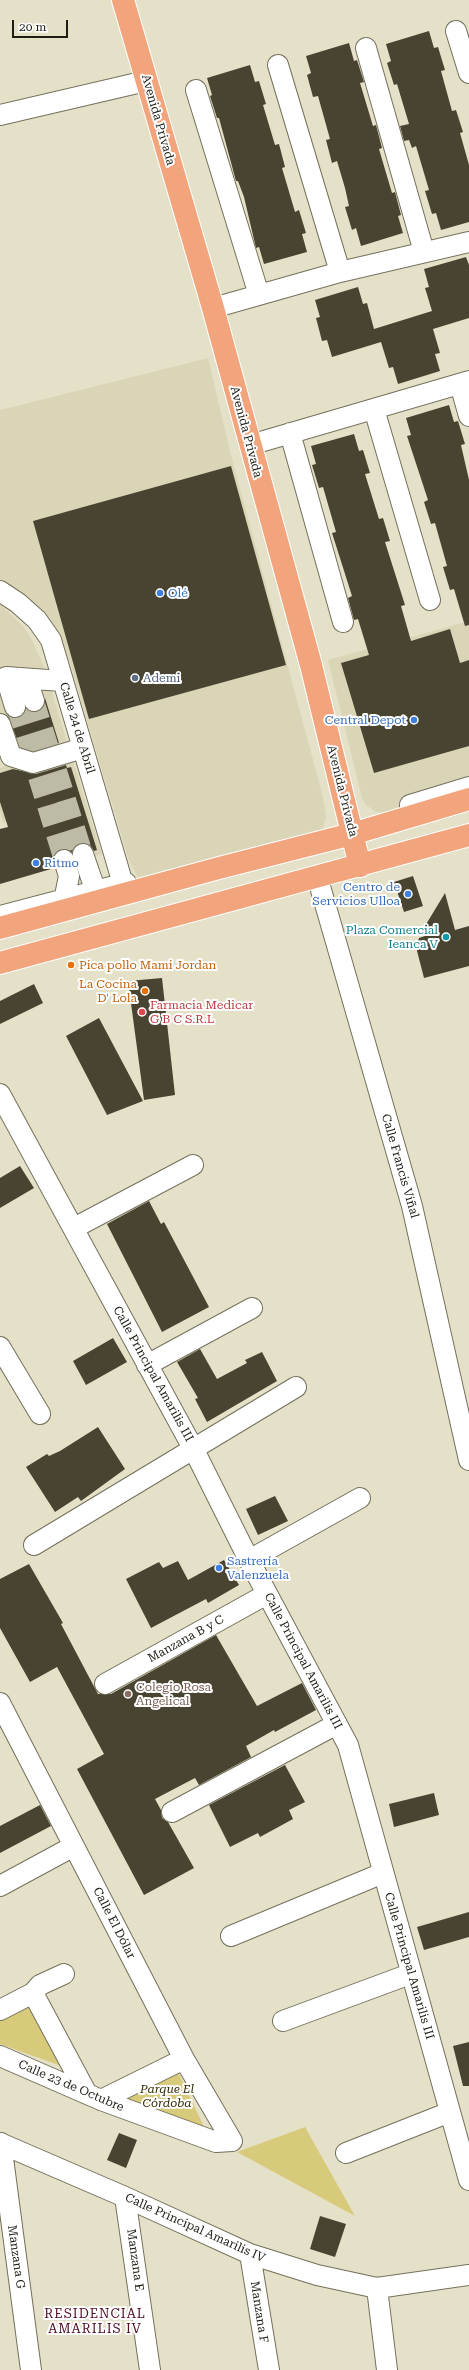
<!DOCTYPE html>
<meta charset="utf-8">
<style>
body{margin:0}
#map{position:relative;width:469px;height:2370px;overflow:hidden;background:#e5e1c9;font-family:"Roboto Serif",serif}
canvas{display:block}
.scale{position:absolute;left:12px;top:20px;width:56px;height:18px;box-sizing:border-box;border:2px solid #1e1d14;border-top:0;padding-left:5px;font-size:12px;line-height:14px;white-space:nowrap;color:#1e1d14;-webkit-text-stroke:3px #fff;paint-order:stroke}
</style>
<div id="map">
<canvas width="469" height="2370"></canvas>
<div class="scale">20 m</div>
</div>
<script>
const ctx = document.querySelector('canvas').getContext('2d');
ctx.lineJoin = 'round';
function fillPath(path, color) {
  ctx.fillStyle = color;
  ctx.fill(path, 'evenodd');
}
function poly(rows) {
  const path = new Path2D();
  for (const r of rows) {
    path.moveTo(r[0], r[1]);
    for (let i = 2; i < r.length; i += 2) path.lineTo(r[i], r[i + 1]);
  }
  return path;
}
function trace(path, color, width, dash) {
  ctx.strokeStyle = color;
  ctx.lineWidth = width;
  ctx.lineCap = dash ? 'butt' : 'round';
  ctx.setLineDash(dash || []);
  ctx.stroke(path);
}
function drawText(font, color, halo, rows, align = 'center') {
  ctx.font = font + ' "Roboto Serif",serif';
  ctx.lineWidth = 4;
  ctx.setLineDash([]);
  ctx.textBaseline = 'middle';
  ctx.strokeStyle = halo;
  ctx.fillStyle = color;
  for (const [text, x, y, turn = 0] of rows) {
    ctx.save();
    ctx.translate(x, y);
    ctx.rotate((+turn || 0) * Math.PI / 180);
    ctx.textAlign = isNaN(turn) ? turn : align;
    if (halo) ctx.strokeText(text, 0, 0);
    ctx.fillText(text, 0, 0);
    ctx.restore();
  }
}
const built = poly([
 [208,358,231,455,323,797,326,816,323,829,313,838,139,879,129,861,70,664,61,642,0,584,0,410],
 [0,604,24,627,32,640,44,667,102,854,53,869,34,813,3,823,0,812,0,768,4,766,0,754],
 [469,621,469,796,389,814,376,812,366,805,362,798,328,660]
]);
const green = poly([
 [29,2006,64,2067,0,2044,0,2021],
 [176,2068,208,2135,120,2096],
 [305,2127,355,2216,237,2152]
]);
const building = poly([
 [429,31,434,48,438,47,445,70,441,71,452,111,456,110,463,132,460,133,469,165,469,222,441,230,436,213,432,214,425,191,429,190,416,146,412,148,409,140,404,141,400,126,409,124,397,84,394,85,387,63,391,61,386,44],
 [349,43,354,61,357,60,364,82,360,83,373,126,376,125,382,148,379,149,384,166,392,193,395,192,401,215,398,216,403,233,361,246,356,228,352,230,345,207,349,206,345,188,337,161,332,163,326,140,330,139,318,96,313,97,307,75,311,73,306,56],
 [250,65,255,82,259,81,266,104,263,105,275,145,279,144,285,167,282,168,295,212,299,210,306,233,302,234,307,252,264,264,259,247,256,248,244,197,238,181,236,181,219,118,217,118,210,96,212,95,207,78],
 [466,257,469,265,469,318,433,329,440,353,435,354,440,371,398,384,393,367,389,368,381,342,332,357,327,340,322,341,316,318,320,317,315,300,358,287,363,304,367,303,374,329,432,311,425,288,429,287,424,269],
 [449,405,454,422,458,421,465,444,461,445,469,480,469,625,465,626,454,589,450,590,443,567,447,566,435,523,431,524,424,502,428,500,407,436,411,435,406,418],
 [354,434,359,451,363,450,370,473,365,474,379,519,383,518,390,541,385,542,405,605,401,606,411,641,450,629,460,663,469,660,469,746,374,773,341,663,369,655,358,619,354,620,348,598,352,596,332,533,336,532,323,487,319,488,312,465,316,464,311,446],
 [231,466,286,665,89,719,33,521],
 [45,698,59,743,33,751,20,747,8,716,19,718,26,709,32,712,38,712,43,708],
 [66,765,67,768,71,767,97,850,94,851,90,845,85,843,75,846,72,852,60,849,55,853,53,863,50,864,51,869,0,884,0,829,8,827,0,802,0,773,13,769,36,774],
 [413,876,423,906,404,912,394,882],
 [445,893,455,930,469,926,469,966,424,978,416,947,419,938,428,935,425,926],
 [162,978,175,1095,144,1100,128,981],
 [34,984,43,1003,0,1024,0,1001],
 [99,1018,143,1101,107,1115,66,1036],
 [20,1166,34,1188,0,1208,0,1178],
 [149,1201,161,1224,164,1222,209,1307,162,1332,107,1224],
 [113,1338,127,1362,86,1385,73,1361],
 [200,1349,217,1379,247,1363,245,1360,262,1352,277,1381,207,1422,195,1399,198,1398,177,1362],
 [98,1427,125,1469,81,1501,78,1497,55,1512,26,1467,47,1454,49,1456,60,1451],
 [275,1496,288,1521,258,1535,246,1509],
 [224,1560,239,1585,208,1603,206,1599,151,1628,126,1579,159,1562,163,1568,178,1561,188,1580],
 [29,1564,63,1623,61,1624,98,1694,111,1694,216,1635,257,1706,302,1683,316,1710,275,1732,274,1730,246,1746,251,1757,199,1785,195,1778,155,1799,161,1810,162,1818,168,1822,194,1868,144,1895,77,1769,104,1754,57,1667,30,1682,0,1628,0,1579],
 [285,1765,305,1802,289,1810,293,1819,260,1837,258,1833,230,1847,209,1805],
 [434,1793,439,1815,394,1827,389,1804],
 [40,1805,51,1826,0,1853,0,1826],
 [469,1912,469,1937,424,1950,417,1927],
 [469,2042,469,2086,463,2086,453,2046],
 [119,2133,137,2140,126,2168,107,2160],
 [320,2216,346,2224,335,2257,310,2249]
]);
const minorTunnel = poly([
 [34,701,49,748],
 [15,707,30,754],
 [57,771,83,854],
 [38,777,64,860]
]);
const minor = poly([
 [456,31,469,73],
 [366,48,424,252],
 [278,65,340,272],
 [196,90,259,295],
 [0,115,146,81],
 [213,308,340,272,469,242],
 [460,384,469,416],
 [374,409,430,600],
 [290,433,343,622],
 [250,445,469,381],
 [0,591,18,603,37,620,51,640,123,884],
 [27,679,34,701],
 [15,707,6,677,62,681],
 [0,724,11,756,33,763,83,748],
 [410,805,469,787],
 [83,854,99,901],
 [317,876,412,1206,469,1460],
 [62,911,69,876,64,860],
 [0,916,126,883],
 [0,1094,194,1450,249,1560,348,1745,469,2180],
 [74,1228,193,1165],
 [0,1347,40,1414],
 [147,1365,252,1308],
 [34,1545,296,1387],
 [249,1560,360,1498],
 [105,1684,267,1594],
 [0,1703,184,2059,232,2141,216,2142,101,2100,0,2056],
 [172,1812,337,1724],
 [0,1886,74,1846],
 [231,1936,383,1873],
 [33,1993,40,1985,64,1974],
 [0,2010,33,1993,87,2094],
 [283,2021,410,1974],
 [101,2100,184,2059],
 [0,2143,125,2197,250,2254,317,2275,377,2288,469,2275],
 [1,2143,31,2370],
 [346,2153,450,2112],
 [125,2197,150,2370],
 [250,2254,269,2370],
 [377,2288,387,2370]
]);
const major = poly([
 [123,0,213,308,311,665,360,866],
 [0,928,219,868,352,834,469,799],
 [0,963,469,835]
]);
const markers = [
 [160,593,4,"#3f7fe0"],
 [135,678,4,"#5c6f8a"],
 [414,720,4,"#3f7fe0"],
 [36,863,4,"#3f7fe0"],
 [408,894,4,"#3f7fe0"],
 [446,937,4,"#0f9aa8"],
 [71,965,4,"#e8710a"],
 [145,991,4,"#e8710a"],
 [142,1012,4,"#e0444e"],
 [219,1568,4,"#3f7fe0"],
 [128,1694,4,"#8d6e63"]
];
const streetNames = [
 ["Avenida Privada",158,120,74],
 ["Avenida Privada",246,432,75],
 ["Calle 24 de Abril",77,728,73],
 ["Avenida Privada",342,791,76],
 ["Calle Francis Viñal",400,1166,74],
 ["Calle Principal Amarilis III",153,1374,61],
 ["Manzana B y C",186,1639,-29],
 ["Calle Principal Amarilis III",303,1661,62],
 ["Calle El Dólar",114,1923,63],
 ["Calle Principal Amarilis III",409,1966,74],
 ["Calle 23 de Octubre",71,2086,23],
 ["Calle Principal Amarilis IV",195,2228,24],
 ["Manzana G",16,2257,82],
 ["Manzana E",135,2260,82],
 ["Manzana F",259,2312,81]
];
const shopNames = [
 ["Olé",168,593],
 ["Central Depot",406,720,"right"],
 ["Ritmo",44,863],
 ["Centro de",400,887,"right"],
 ["Servicios Ulloa",400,901,"right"],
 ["Sastrería",227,1561],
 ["Valenzuela",227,1575]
];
const serviceNames = [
 ["Ademi",143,678]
];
const cultureNames = [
 ["Plaza Comercial",438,930],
 ["Ieanca V",438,944]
];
const foodNames = [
 ["Pica pollo Mami Jordan",79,965],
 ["La Cocina",137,984,"right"],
 ["D' Lola",137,998,"right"]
];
const healthNames = [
 ["Farmacia Medicar",150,1005],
 ["G B C S.R.L",150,1019]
];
const educationNames = [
 ["Colegio Rosa",136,1687],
 ["Angelical",136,1701]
];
const parkNames = [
 ["Parque El",167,2089],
 ["Córdoba",167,2103]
];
const neighbourhoodNames = [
 ["RESIDENCIAL",95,2314],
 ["AMARILIS IV",95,2329]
];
fillPath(built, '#dad5b6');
fillPath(green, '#d8ca7b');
fillPath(building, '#484431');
trace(minorTunnel, '#bdbaa5', 20, [20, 10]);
trace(minor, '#74705b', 22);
trace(major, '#fff', 24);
trace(minor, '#fff', 20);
trace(major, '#f2a57d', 22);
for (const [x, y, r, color] of markers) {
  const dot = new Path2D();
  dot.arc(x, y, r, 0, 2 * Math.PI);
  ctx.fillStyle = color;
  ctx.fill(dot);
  trace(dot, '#fff', 1.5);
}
drawText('12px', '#1e1d14', '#fff', streetNames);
drawText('12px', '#366cbe', '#fff', shopNames, 'left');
drawText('12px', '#4e5e75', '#fff', serviceNames, 'left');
drawText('12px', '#0d838f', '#fff', cultureNames, 'right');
drawText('12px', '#c56008', '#fff', foodNames, 'left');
drawText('12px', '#be3a42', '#fff', healthNames, 'left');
drawText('12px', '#785e54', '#fff', educationNames, 'left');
drawText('italic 12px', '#322b05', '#fff', parkNames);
ctx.letterSpacing = '1px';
drawText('13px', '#520e26', '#fff', neighbourhoodNames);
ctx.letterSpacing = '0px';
</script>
